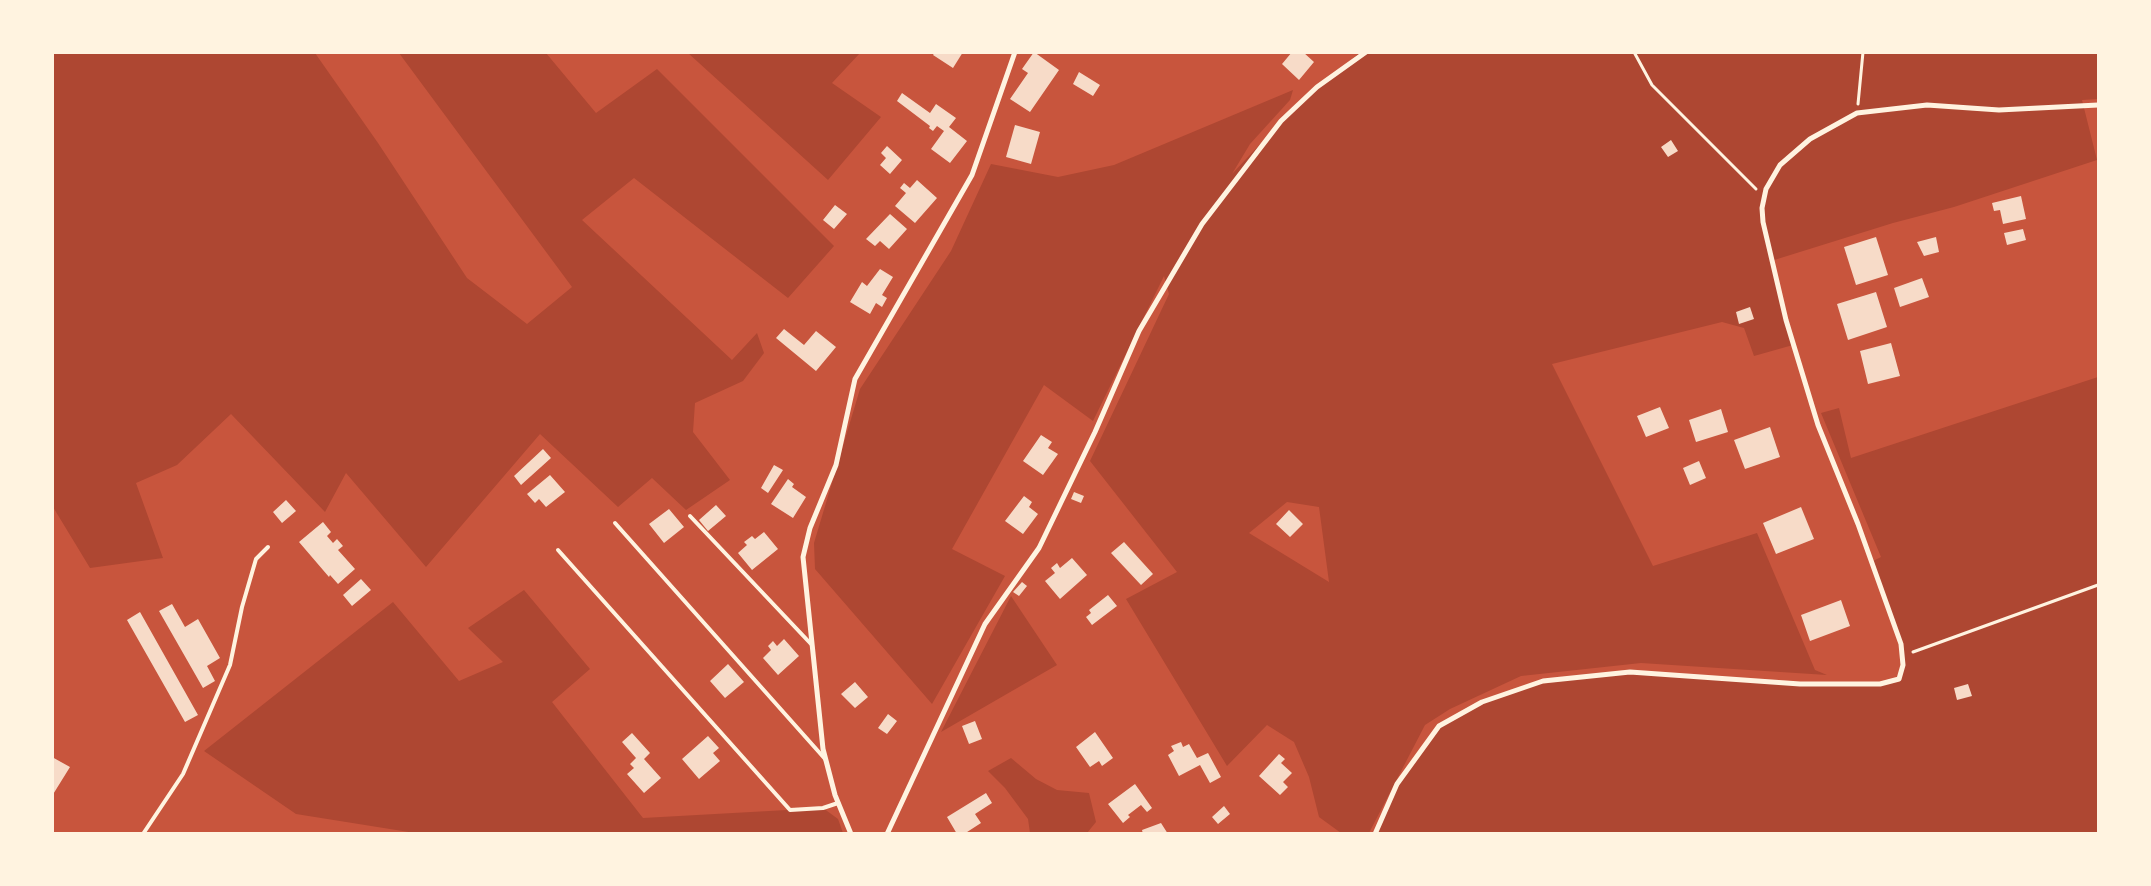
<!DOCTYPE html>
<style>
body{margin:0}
#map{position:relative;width:2151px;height:886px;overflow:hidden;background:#c8553d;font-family:"PT Sans Narrow",sans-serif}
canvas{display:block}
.frame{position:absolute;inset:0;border:54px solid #fff3e0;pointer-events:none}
</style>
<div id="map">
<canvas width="2151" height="886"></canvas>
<div class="frame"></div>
</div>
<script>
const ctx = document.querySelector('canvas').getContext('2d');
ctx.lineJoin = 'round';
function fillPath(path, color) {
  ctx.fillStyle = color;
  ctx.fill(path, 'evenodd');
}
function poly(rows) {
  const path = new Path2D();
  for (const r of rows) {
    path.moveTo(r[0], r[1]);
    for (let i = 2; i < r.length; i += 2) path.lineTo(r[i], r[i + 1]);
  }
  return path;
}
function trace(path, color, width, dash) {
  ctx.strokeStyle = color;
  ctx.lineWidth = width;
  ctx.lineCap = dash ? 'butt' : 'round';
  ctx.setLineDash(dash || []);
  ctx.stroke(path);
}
const green = poly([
 [52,53,315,53,378,143,467,278,527,324,572,287,399,53,546,53,596,113,657,69,834,246,788,298,634,178,582,220,732,360,757,333,764,353,743,381,695,403,693,432,730,480,686,510,652,478,618,507,540,434,426,567,346,473,325,512,231,414,177,465,136,483,163,558,90,568,53,507],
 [688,53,860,53,832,83,881,117,828,180],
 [1359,53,2098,53,2098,99,2082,100,2097,160,1954,207,1893,223,1771,261,1793,345,1754,356,1744,328,1722,322,1552,364,1653,566,1757,533,1815,670,1827,675,1641,663,1521,676,1450,709,1425,725,1369,833,1341,833,1319,817,1309,777,1294,742,1267,725,1227,766,1126,599,1177,572,1090,461,1169,294,1164,276,1093,421,1044,385,952,549,1005,576,932,704,815,569,814,543,860,389,951,251,991,164,1058,177,1114,165,1293,90,1290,100,1250,144,1232,174,1292,110],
 [1287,502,1319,507,1329,582,1249,533],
 [2098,377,2098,833,1377,834,1398,785,1440,727,1482,702,1533,685,1630,672,1800,684,1880,684,1899,679,1903,655,1871,562,1881,557,1821,413,1839,408,1851,458],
 [524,590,590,669,552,702,643,818,823,808,838,819,843,833,415,833,296,814,204,751,393,602,459,681,503,662,468,628],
 [1011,596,1057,665,941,732],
 [1011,758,1036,779,1057,790,1089,793,1096,822,1087,833,1030,833,1028,819,1005,788,988,771]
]);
const building = poly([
 [935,52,963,52,953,68,933,55],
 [1034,52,1059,70,1030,112,1010,99,1028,73,1022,69],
 [1292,52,1303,52,1314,62,1299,80,1282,64],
 [1079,72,1100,85,1093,96,1073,84],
 [902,93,930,113,936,104,956,118,949,127,967,141,950,163,931,149,944,131,937,126,933,131,929,128,930,126,897,101],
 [1015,125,1040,132,1031,164,1006,157],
 [1671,140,1678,151,1668,157,1661,147],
 [887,146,902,160,890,174,880,165,886,158,881,153],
 [917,180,937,198,915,223,895,206,906,193,900,188,904,183,910,188],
 [2021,196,2026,219,2003,224,2000,210,1994,211,1992,203],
 [835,205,847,214,834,229,823,220],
 [890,214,907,229,889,249,880,241,875,246,866,239],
 [2023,229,2026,240,2007,245,2004,233],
 [1876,237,1888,275,1856,285,1844,247],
 [1936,237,1939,252,1924,256,1917,242],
 [880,269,893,277,882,295,887,298,882,307,876,303,870,314,850,302,862,282,867,286],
 [1922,278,1929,297,1900,307,1894,288],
 [1876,292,1887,327,1848,340,1837,304],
 [1750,307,1754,319,1739,324,1736,312],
 [784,329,804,345,816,331,836,347,816,371,776,338],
 [1891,343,1900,376,1868,384,1860,351],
 [1660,407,1669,428,1646,437,1637,416],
 [1721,409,1728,432,1696,442,1689,420],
 [1770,427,1780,457,1745,469,1734,440],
 [1041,435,1052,442,1048,448,1058,454,1043,475,1023,461],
 [543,449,551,458,521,485,514,476],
 [1699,461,1706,478,1690,485,1683,468],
 [774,465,783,470,768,493,761,488],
 [550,475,565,492,546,507,539,499,535,503,527,494],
 [788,479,794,484,792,487,806,497,793,518,771,504],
 [1074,492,1084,496,1081,503,1071,499],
 [1024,496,1032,502,1029,507,1038,514,1023,534,1005,521],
 [286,500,296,511,282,523,273,512],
 [716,505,726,516,708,531,699,520],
 [1801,507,1814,539,1776,554,1763,523],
 [669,509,684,527,664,543,649,524],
 [1289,510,1303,524,1290,537,1276,524],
 [323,522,331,532,327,536,333,543,337,539,343,546,338,550,355,569,338,584,330,575,329,577,299,542],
 [764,532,778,549,752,570,738,553,747,545,744,542,752,536,755,539],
 [1124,542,1153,574,1141,585,1111,553],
 [1072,558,1087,575,1060,599,1045,581,1055,573,1051,568,1057,563,1060,568],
 [361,579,371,590,352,606,343,595],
 [1022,582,1027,586,1019,596,1013,592],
 [1108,595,1117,606,1092,625,1086,617,1091,613,1089,610],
 [1841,600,1850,626,1810,641,1801,615],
 [172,604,185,627,198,619,220,658,207,666,215,681,203,688,159,611],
 [140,612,198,715,185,722,127,620],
 [784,639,799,656,778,675,763,658,771,650,768,646,773,641,777,646],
 [728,664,744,682,725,698,710,681],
 [855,682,868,697,855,708,841,694],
 [1968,684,1972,696,1957,700,1954,688],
 [888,714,897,721,887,734,878,728],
 [975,721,982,739,969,744,962,726],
 [1095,732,1113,758,1102,766,1099,761,1090,767,1076,747],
 [632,733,650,753,644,759,661,778,644,793,627,774,634,768,630,764,636,758,622,742],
 [708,736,719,748,713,753,720,761,699,779,682,759],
 [1181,742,1183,747,1189,744,1197,758,1208,753,1221,777,1210,783,1200,765,1179,776,1168,755,1174,751,1171,746],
 [1279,754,1285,759,1281,763,1292,773,1283,782,1288,787,1280,795,1259,776],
 [52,757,70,767,52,796],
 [1135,784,1152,808,1147,812,1141,805,1128,815,1130,817,1123,823,1108,804],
 [986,793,992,803,975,814,981,823,964,834,957,834,947,817],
 [1224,806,1230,814,1218,824,1212,817],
 [1161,823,1168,834,1143,834,1142,830]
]);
const path = poly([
 [1634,52,1652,85,1756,189],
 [1858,104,1863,52],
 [1913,652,2098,585]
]);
const service = poly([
 [690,516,811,644],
 [615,523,826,760],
 [558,550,790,810,823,808,838,803],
 [143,834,183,774,230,665,242,607,256,559,268,547]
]);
const minor = poly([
 [851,834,835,795,823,749,803,557,810,528,836,465,855,379,972,175,1015,52],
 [887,834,985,624,1039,548,1095,432,1139,331,1202,224,1281,121,1317,87,1366,52],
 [1375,834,1397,784,1439,726,1482,702,1543,681,1630,672,1800,684,1880,684,1899,679,1903,665,1901,644,1858,524,1818,425,1786,320,1763,222,1762,208,1766,189,1780,165,1810,139,1857,113,1927,105,1999,110,2098,105]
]);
fillPath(green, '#ae4732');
fillPath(building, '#f7dbc8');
trace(path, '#fff3e0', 3);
trace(service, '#fff3e0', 4);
trace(minor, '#fff3e0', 5);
</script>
